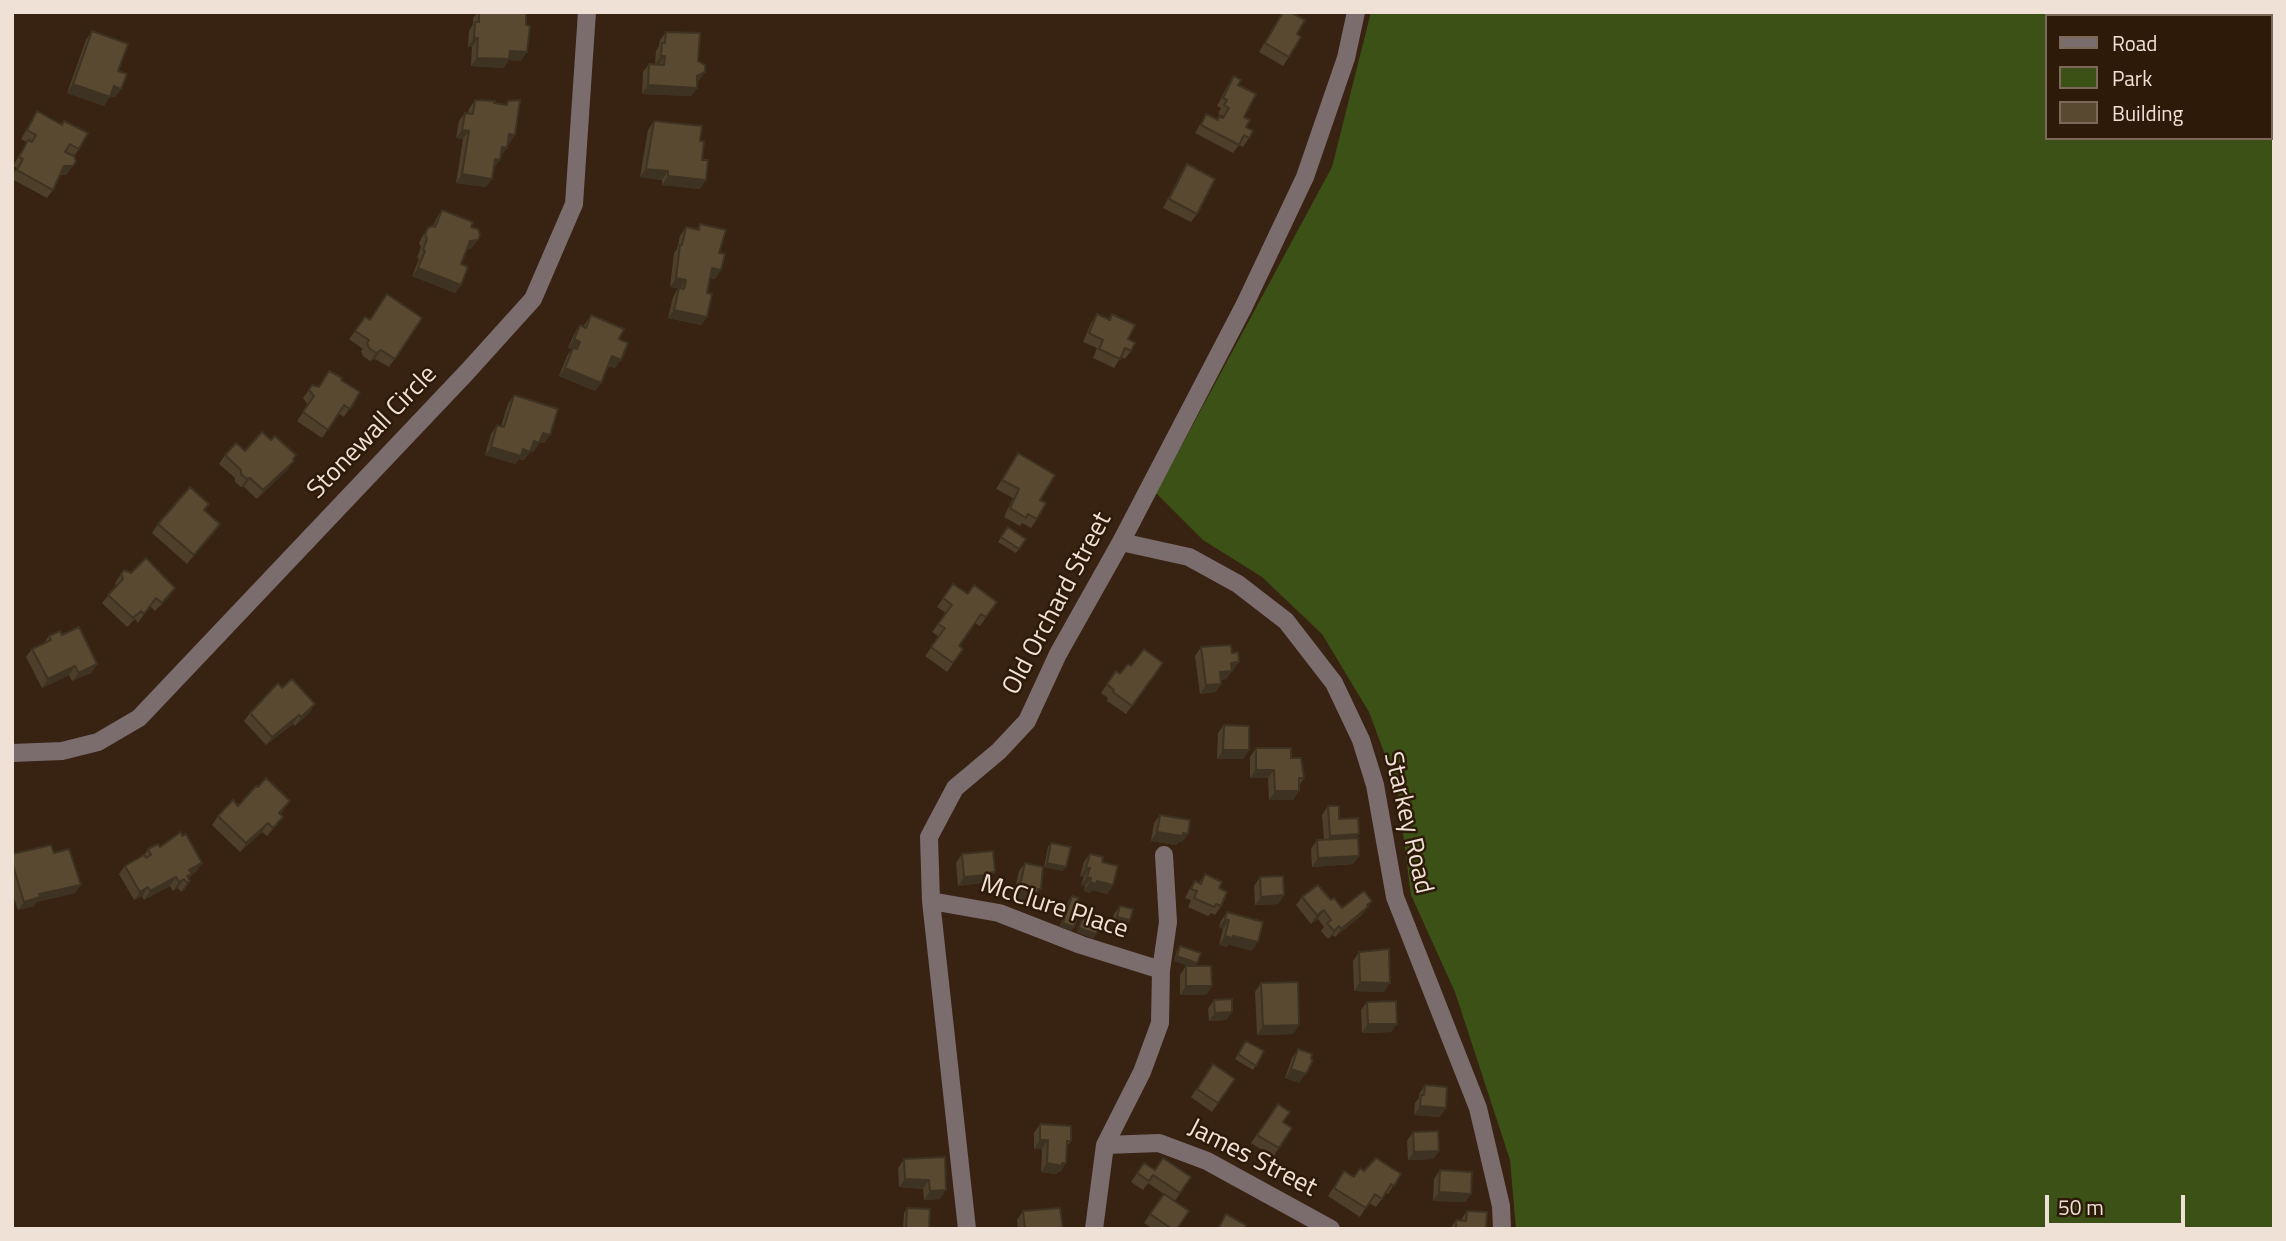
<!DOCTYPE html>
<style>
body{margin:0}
#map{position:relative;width:2286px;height:1241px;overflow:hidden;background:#382312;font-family:"Titillium Web",sans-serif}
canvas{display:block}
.frame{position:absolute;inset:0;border:14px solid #efe1d6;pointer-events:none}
.legend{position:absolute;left:2045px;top:14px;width:228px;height:126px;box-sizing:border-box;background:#2e1a08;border:2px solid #7b6a5a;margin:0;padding:9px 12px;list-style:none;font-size:21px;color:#efe1d6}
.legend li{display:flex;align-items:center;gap:14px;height:35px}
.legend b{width:35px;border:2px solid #7b6a5a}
.scale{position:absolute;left:2045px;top:1195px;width:140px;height:32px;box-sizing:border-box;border:4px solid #efe1d6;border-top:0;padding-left:9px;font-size:21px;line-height:24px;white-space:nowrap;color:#efe1d6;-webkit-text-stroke:5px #2e1a08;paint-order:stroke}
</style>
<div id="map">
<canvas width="2286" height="1241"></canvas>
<div class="frame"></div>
<ul class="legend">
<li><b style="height:9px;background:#7b6c6e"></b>Road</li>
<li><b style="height:19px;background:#3c5116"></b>Park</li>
<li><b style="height:19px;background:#594931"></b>Building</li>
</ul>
<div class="scale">50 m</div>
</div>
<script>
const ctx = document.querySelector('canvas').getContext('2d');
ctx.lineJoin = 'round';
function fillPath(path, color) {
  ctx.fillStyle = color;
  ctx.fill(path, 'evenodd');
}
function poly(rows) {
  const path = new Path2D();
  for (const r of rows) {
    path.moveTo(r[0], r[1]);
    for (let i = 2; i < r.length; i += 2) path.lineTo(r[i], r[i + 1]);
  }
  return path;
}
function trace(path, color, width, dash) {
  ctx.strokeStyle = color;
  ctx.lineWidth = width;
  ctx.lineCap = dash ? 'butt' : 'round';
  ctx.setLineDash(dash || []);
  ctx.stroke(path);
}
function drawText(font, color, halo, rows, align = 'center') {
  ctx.font = font + ' "Titillium Web",sans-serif';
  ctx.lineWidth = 5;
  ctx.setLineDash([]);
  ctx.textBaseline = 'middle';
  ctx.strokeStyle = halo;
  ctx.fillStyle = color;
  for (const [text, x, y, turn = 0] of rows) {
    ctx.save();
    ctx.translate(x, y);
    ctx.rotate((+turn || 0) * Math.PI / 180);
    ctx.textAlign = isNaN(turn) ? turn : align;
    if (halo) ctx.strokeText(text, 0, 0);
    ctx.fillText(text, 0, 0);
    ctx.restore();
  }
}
const green = poly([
 [1371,12,2274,12,2274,1229,1516,1229,1510,1160,1455,992,1411,895,1397,787,1369,712,1322,634,1262,577,1203,540,1156,493,1332,167],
 [2046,16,2270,16,2270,138,2046,138]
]);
const minor = poly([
 [1121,542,1189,557,1238,584,1286,621,1334,683,1361,740,1375,785,1395,897,1478,1108,1501,1206,1502,1229],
 [12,753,62,751,98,742,139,718,467,372,533,299,574,204,587,12],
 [931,901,999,913,1081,945,1161,970],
 [1105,1145,1159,1143,1207,1161,1331,1229],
 [967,1229,931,901,929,837,955,788,999,751,1027,721,1058,654,1121,542,1244,306,1305,177,1346,58,1356,12],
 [1094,1229,1105,1145,1142,1072,1160,1023,1161,970,1168,922,1164,855]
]);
const wall = poly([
 [478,12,526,12,521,61,509,60,503,68,471,66,472,47,468,47,469,31,473,24,473,18],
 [1282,12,1297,34,1289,57,1283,66,1259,52],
 [92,31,118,71,121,89,115,97,110,96,104,106,67,93,86,40],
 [666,32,698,61,699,81,697,81,697,88,691,96,642,94,643,72,649,64,655,64,656,51,659,46,660,40],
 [1234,76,1238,85,1244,117,1249,138,1243,147,1239,145,1233,153,1195,133,1206,114,1217,120,1219,116,1222,118,1223,116,1218,114,1221,108,1217,106,1228,85],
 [475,100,505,105,508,101,509,144,500,156,500,160,493,168,486,187,456,183,463,139,456,138,459,121,465,113,468,113,469,109],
 [37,111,79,149,74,156,66,175,60,175,53,190,47,198,12,179,12,176,17,168,13,166,27,142,21,139],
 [654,121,700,141,700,189,662,185,662,180,640,177,648,130],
 [1187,164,1197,214,1191,222,1163,208,1181,173],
 [442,210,471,227,472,248,467,249,461,264,461,285,455,293,412,276,419,259,417,258,421,247,419,243,422,237,428,228,433,226,436,219],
 [700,224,719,253,715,279,710,278,707,293,707,317,701,325,668,318,673,297,678,288,670,287,674,253,677,249,680,236,686,227,697,229],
 [1097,314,1108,319,1112,314,1128,339,1131,351,1125,359,1121,357,1114,368,1093,358,1097,348,1083,342,1091,323],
 [591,315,619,339,615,368,608,366,595,391,559,376,567,356,572,349,568,348,574,334,580,325,583,327],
 [365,317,370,320,422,318,389,367,375,359,370,361,363,356,361,351,363,349,349,339],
 [329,371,341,380,360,392,344,417,339,414,322,438,297,421,308,405,303,398,306,394,312,385,319,387],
 [514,395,550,435,544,443,540,442,533,452,531,451,524,460,519,459,515,464,485,455,491,434,497,425,501,426,508,404],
 [245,451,293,460,288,469,257,499,244,487,241,487,235,482,235,478,219,464,225,455],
 [1018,453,1040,500,1037,519,1031,528,1022,523,1020,526,1004,517,1013,498,996,489],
 [205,510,220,524,187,564,152,533,158,524],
 [1008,527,1026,539,1016,553,998,542],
 [121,574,175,588,169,597,155,611,150,606,138,623,135,619,127,627,102,603,116,586,115,583],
 [953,584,968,594,997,602,980,626,975,623,959,646,963,649,947,672,925,656,939,637,932,632,946,613,937,607],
 [62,635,97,664,91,673,72,681,69,675,42,688,26,657,32,649,44,643,49,636],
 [1201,647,1232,653,1239,662,1226,679,1221,680,1221,684,1215,692,1200,694,1195,656],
 [1163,663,1126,714,1107,701,1108,698,1101,693,1116,671,1120,674,1131,666],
 [250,713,309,713,295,726,293,724,266,745,244,721],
 [1224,725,1249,750,1243,759,1217,759,1218,733],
 [1256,748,1291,758,1304,778,1299,786,1293,800,1269,800,1268,778,1250,778,1250,757],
 [238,806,284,810,280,814,277,825,267,836,262,832,240,852,212,825,218,816],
 [1328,806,1339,819,1359,834,1356,838,1359,856,1353,864,1312,867,1311,849,1317,840,1324,840,1322,815],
 [1160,815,1182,842,1179,842,1176,845,1151,841,1154,823],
 [1051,843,1063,871,1044,867,1048,847],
 [160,847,196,872,191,874,189,879,190,881,184,890,181,892,178,888,173,891,170,886,144,900,142,896,134,900,119,874,125,866,144,855,148,849],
 [54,853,75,893,36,902,34,906,18,910,12,892,12,854],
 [962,854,995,872,989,880,982,881,980,883,958,886,956,863],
 [1090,854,1102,862,1113,885,1107,894,1092,890,1090,893,1084,891,1085,886,1081,885,1084,877,1080,876,1084,862],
 [1025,863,1035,898,1034,898,1031,902,1013,898,1019,871],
 [1205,874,1219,888,1221,906,1215,915,1211,913,1208,916,1188,907,1191,900,1185,898,1189,890,1195,881,1199,883],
 [1260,877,1284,895,1278,904,1255,905,1254,886],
 [1072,896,1074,927,1071,931,1060,927,1069,900],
 [1302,897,1331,900,1342,908,1368,906,1362,915,1335,937,1333,935,1328,939,1321,931,1324,927,1318,919,1311,924,1296,905],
 [1120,906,1130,920,1124,929,1111,925,1114,914],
 [1227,912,1252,951,1228,944,1227,947,1219,945,1223,929,1219,927,1221,921],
 [1180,946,1195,966,1212,986,1206,995,1180,995,1180,975,1186,966,1190,966,1174,961,1177,950],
 [1359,952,1384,992,1354,991,1353,961],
 [1261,983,1299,1025,1293,1034,1257,1035,1255,992],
 [1214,1000,1232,1012,1226,1020,1209,1021,1208,1009],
 [1367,1002,1391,1032,1362,1033,1361,1010],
 [1246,1041,1264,1051,1253,1070,1235,1059],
 [1298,1049,1311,1059,1299,1083,1285,1078,1292,1058],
 [1213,1064,1235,1079,1212,1112,1191,1097],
 [1425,1085,1440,1117,1414,1115,1415,1103,1419,1098,1419,1094],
 [1278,1104,1283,1122,1292,1128,1273,1157,1251,1143],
 [1040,1124,1071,1141,1067,1146,1066,1163,1060,1172,1058,1172,1056,1174,1041,1172,1042,1149,1034,1149,1034,1133],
 [1413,1132,1439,1151,1433,1159,1408,1160,1407,1141],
 [945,1157,940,1199,924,1200,923,1189,899,1187,898,1168,904,1159],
 [1144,1163,1154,1170,1191,1177,1175,1201,1177,1229,1153,1229,1144,1223,1164,1194,1148,1183,1143,1190,1131,1182],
 [1440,1170,1471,1194,1465,1202,1433,1201,1434,1179],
 [1344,1171,1354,1177,1364,1171,1401,1174,1388,1194,1386,1193,1376,1207,1369,1203,1360,1217,1328,1196],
 [907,1208,929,1229,903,1229,904,1213],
 [1023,1211,1063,1229,1018,1229,1017,1220],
 [1467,1211,1486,1229,1450,1229,1456,1220,1461,1220]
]);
const shadedWall = poly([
 [474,38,478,38,472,47,468,47],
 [510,51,527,52,521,61,509,60,503,68,471,66,477,58],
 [661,56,665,56,659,65,655,65],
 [705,72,699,81,691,84,697,76],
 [73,84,110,97,104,106,67,93],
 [648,85,697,88,691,96,642,94],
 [114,86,121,89,115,97,108,95],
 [462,130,469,131,463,139,456,138],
 [509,134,515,135,509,144,503,143],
 [502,147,507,148,501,156,496,156],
 [495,159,500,160,494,168,489,167],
 [64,166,73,166,66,175,58,174],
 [646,169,668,171,662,180,640,177],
 [462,174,492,179,486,187,456,183],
 [668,176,706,180,700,189,662,185],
 [478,240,472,248,464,250,470,241],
 [418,268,461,285,455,293,412,276],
 [712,268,721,270,715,279,706,277],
 [676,278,686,280,680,289,670,287],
 [674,310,707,317,701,325,668,318],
 [574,339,580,342,574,350,568,348],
 [381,350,375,359,370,361,376,353],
 [612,356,621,360,615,368,606,365],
 [565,368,601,383,595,391,559,376],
 [543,433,550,435,544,443,537,441],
 [534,441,539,443,533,452,528,450],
 [491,447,523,449,530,452,524,460,519,459,515,464,485,455],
 [294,461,288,469,257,499,263,490],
 [250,478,244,487,241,487,247,479],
 [220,524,214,533,187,564,194,555],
 [175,588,169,597,155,611,162,603],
 [1239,662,1226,679,1214,680,1220,672,1231,663],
 [97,664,91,673,72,681,79,673],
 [75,666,69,675,42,688,48,679],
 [1221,684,1215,692,1200,694,1206,685],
 [315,704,309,713,295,726,301,717],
 [299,715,293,724,266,745,272,737],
 [1223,750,1249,750,1243,759,1217,759],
 [1256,770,1274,770,1268,778,1250,778],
 [1275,791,1299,791,1293,800,1269,800],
 [283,817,277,825,267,836,273,828],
 [268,823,262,832,240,852,246,843],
 [1157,832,1183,833,1188,834,1182,842,1179,842,1176,845,1151,841],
 [1359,834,1353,843,1324,845,1330,836],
 [1359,856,1353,864,1312,867,1318,858],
 [202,863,196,872,189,876,192,874,186,882,189,870],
 [1047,863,1066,867,1063,871,1044,867],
 [1086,868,1090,868,1084,877,1080,876],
 [995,872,989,880,982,881,980,883,958,886,964,877],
 [176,877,170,886,144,900,150,891],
 [1087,877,1091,878,1085,886,1081,885],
 [184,879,178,888,173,891,179,882],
 [190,881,184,890,181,892,187,883],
 [1097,881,1113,885,1107,894,1092,890,1090,893,1084,891,1090,882],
 [81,885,75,893,36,902,34,906,18,910,24,902,39,894],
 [148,887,142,896,134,900,140,892],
 [1038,889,1041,889,1031,902,1013,898,1019,890],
 [1284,895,1278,904,1255,905,1261,897],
 [1372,901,1362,915,1335,937,1341,929],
 [1324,910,1318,919,1311,924,1317,915],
 [1117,917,1130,920,1124,929,1111,925],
 [1225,919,1229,920,1223,929,1219,927],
 [1063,923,1074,927,1071,931,1060,927],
 [1339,926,1333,935,1328,939,1334,931],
 [1079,928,1096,934,1093,939,1076,932],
 [1225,936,1233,936,1258,942,1252,951,1228,944,1227,947,1219,945],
 [1177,956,1197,963,1194,968,1174,961],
 [1360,982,1390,983,1384,992,1354,991],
 [1186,986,1212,986,1206,995,1180,995],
 [1232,1012,1226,1020,1209,1021,1215,1013],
 [1368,1024,1397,1024,1391,1032,1362,1033],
 [1299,1025,1293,1034,1257,1035,1263,1026],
 [1291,1069,1306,1074,1299,1083,1285,1078],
 [1420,1106,1446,1108,1440,1117,1414,1115],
 [1040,1140,1048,1140,1042,1149,1034,1149],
 [1439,1151,1433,1159,1408,1160,1414,1152],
 [1047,1163,1066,1163,1060,1172,1058,1172,1056,1174,1041,1172],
 [905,1179,929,1180,923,1189,899,1187],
 [946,1190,940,1199,924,1200,930,1191],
 [1439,1192,1471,1194,1465,1202,1433,1201]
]);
const building = poly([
 [479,12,526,12,526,25,530,26,527,52,510,51,509,59,477,58,478,38,474,38,475,22,479,22,479,12],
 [1283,12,1290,12,1305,20,1297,34,1301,37,1289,57,1265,43,1283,12],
 [92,31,128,44,118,71,127,74,121,89,114,86,110,97,73,84,92,31],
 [666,32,700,33,698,61,705,65,705,72,697,76,697,88,648,85,649,64,664,65,665,56,661,56,662,43,665,43,666,32],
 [1234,76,1241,80,1238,85,1256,94,1244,117,1250,120,1246,127,1253,131,1249,138,1244,135,1239,145,1201,125,1206,114,1218,120,1219,116,1223,118,1229,108,1224,105,1227,100,1223,98,1234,76],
 [475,100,495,101,494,103,507,105,508,101,520,100,515,135,509,134,507,148,502,147,500,160,495,159,492,179,462,174,469,131,462,130,465,113,473,114,475,100],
 [37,111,62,125,64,121,88,133,79,149,70,144,65,152,74,156,76,161,73,166,64,166,53,190,17,170,23,159,19,157,28,140,32,142,36,135,27,130,37,111],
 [654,121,702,126,700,141,704,141,702,160,708,160,706,180,668,176,668,171,646,169,654,121],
 [1187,164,1215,179,1197,214,1169,199,1187,164],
 [442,210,473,222,471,227,478,229,480,235,478,240,470,241,461,264,468,267,461,285,418,268,425,251,423,250,427,239,425,234,428,228,432,226,435,227,442,210],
 [700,224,726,230,719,253,725,254,721,270,712,268,707,293,712,294,707,317,674,310,679,288,684,289,686,280,676,278,680,245,682,245,686,227,699,230,700,224],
 [387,294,422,318,395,359,381,350,376,353,369,348,367,343,369,340,355,331,365,317,370,320,387,294],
 [1097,314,1110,320,1112,314,1135,325,1128,339,1135,343,1131,351,1125,348,1120,359,1099,349,1103,340,1089,333,1097,314],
 [591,315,624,329,619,339,628,343,621,360,612,356,601,383,565,368,573,348,577,349,580,342,574,339,580,325,586,328,591,315],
 [329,371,342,378,341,380,360,392,350,409,344,405,328,430,303,412,314,396,309,390,312,385,319,387,329,371],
 [514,395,558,409,550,435,543,433,539,443,534,441,530,452,523,449,521,456,491,447,497,425,504,427,514,395],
 [262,432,271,440,275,436,296,455,293,459,294,461,263,490,250,478,247,479,241,474,241,470,225,455,236,443,245,451,262,432],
 [1018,453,1055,475,1040,500,1046,503,1037,519,1028,514,1026,518,1010,508,1019,489,1002,480,1018,453],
 [190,487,209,504,204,510,220,524,194,555,158,524,190,487],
 [1008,527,1026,539,1019,549,1001,537,1008,527],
 [146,558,175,588,162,603,156,598,144,614,141,611,133,618,108,595,123,579,121,574,124,570,131,573,146,558],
 [953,584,968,594,974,585,997,602,986,617,981,614,959,646,963,649,953,663,931,647,945,628,938,624,952,605,943,598,953,584],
 [79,627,97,664,79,673,75,666,48,679,32,649,51,640,49,636,60,631,62,635,79,627],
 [1231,645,1232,653,1238,652,1239,662,1231,663,1232,671,1220,672,1221,684,1206,685,1201,647,1231,645],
 [1144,649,1163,663,1132,706,1113,692,1114,690,1107,684,1116,671,1120,674,1128,664,1131,666,1144,649],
 [292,679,315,704,301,717,299,715,272,737,250,713,278,683,282,688,292,679],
 [1224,725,1249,726,1249,750,1223,750,1224,725],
 [1256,748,1291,748,1291,758,1301,758,1304,778,1299,778,1299,791,1275,791,1274,770,1256,770,1256,748],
 [266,778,290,801,279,813,283,817,273,828,268,823,246,843,218,816,233,800,238,806,256,786,258,787,266,778],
 [1328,806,1339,806,1339,819,1358,818,1359,834,1330,836,1328,806],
 [1160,815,1190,820,1188,834,1183,833,1182,836,1157,832,1160,815],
 [181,832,182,836,186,834,202,863,189,870,192,874,187,876,190,881,187,883,184,879,179,882,176,877,150,891,148,887,140,892,125,866,144,855,146,858,151,855,148,849,158,844,160,847,181,832],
 [1358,838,1359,856,1318,858,1317,840,1358,838],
 [1051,843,1071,847,1066,867,1047,863,1051,843],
 [51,845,54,853,69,849,81,885,39,894,40,897,24,902,12,862,12,854,51,845],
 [993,851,995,872,986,873,986,875,964,877,962,854,993,851],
 [1090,854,1103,857,1102,862,1118,866,1113,885,1097,881,1096,884,1090,882,1091,878,1087,877,1090,868,1086,868,1090,854],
 [1025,863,1043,867,1041,889,1038,889,1037,893,1019,890,1025,863],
 [1205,874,1222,882,1219,888,1227,892,1221,906,1216,904,1214,907,1194,898,1197,891,1191,889,1195,881,1201,884,1205,874],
 [1283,876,1284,895,1261,897,1260,877,1283,876],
 [1318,885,1331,900,1334,898,1342,908,1364,891,1372,901,1367,905,1368,907,1341,929,1339,926,1334,931,1327,923,1331,920,1324,910,1317,915,1302,897,1318,885],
 [1072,896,1078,898,1078,914,1074,927,1063,923,1072,896],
 [1120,906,1133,909,1130,920,1117,917,1120,906],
 [1227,912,1263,922,1258,942,1233,936,1233,938,1225,936,1229,920,1225,919,1227,912],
 [1083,917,1100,924,1096,934,1079,928,1083,917],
 [1180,946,1201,953,1197,963,1177,956,1180,946],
 [1389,949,1390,983,1360,982,1359,952,1389,949],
 [1186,966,1211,966,1212,986,1186,986,1186,966],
 [1298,982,1299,1025,1263,1026,1261,983,1298,982],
 [1232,999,1232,1012,1215,1013,1214,1000,1232,999],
 [1396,1001,1397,1024,1368,1024,1367,1002,1396,1001],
 [1246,1041,1264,1051,1256,1066,1238,1054,1246,1041],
 [1298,1049,1312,1054,1311,1059,1313,1060,1306,1074,1291,1069,1298,1049],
 [1213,1064,1235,1079,1218,1103,1197,1089,1213,1064],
 [1425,1085,1447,1087,1446,1108,1420,1106,1421,1095,1424,1095,1425,1085],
 [1278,1104,1290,1112,1283,1122,1292,1128,1279,1148,1257,1135,1278,1104],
 [1040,1124,1071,1126,1071,1141,1067,1141,1066,1163,1062,1163,1062,1166,1047,1163,1048,1140,1040,1140,1040,1124],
 [1438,1131,1439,1151,1414,1152,1413,1132,1438,1131],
 [945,1157,946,1190,930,1191,929,1180,905,1179,904,1159,945,1157],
 [1163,1158,1191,1177,1180,1193,1153,1175,1149,1181,1137,1173,1144,1163,1155,1170,1163,1158],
 [1376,1158,1401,1174,1394,1186,1391,1184,1382,1199,1375,1194,1366,1208,1334,1188,1344,1171,1354,1177,1360,1168,1364,1171,1376,1158],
 [1440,1170,1472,1172,1471,1194,1439,1192,1440,1170],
 [1164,1194,1189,1211,1177,1229,1172,1229,1150,1214,1164,1194],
 [907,1208,930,1209,929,1229,906,1229,907,1208],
 [1060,1208,1063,1229,1025,1229,1023,1211,1060,1208],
 [1467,1211,1487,1212,1486,1229,1456,1229,1456,1220,1466,1221,1467,1211],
 [1226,1214,1246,1225,1244,1229,1218,1229,1226,1214]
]);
const streetNames = [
 ["Stonewall Circle",373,433,-46],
 ["Old Orchard Street",1058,604,-62],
 ["Starkey Road",1407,823,77],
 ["McClure Place",1054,908,18],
 ["James Street",1252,1159,27]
];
fillPath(green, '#3c5116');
trace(minor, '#7b6c6e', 18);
fillPath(wall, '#4d3f2a');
fillPath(shadedWall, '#3e3322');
fillPath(building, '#594931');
trace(building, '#3e3322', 2);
drawText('26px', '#efe1d6', '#2e1a08', streetNames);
</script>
